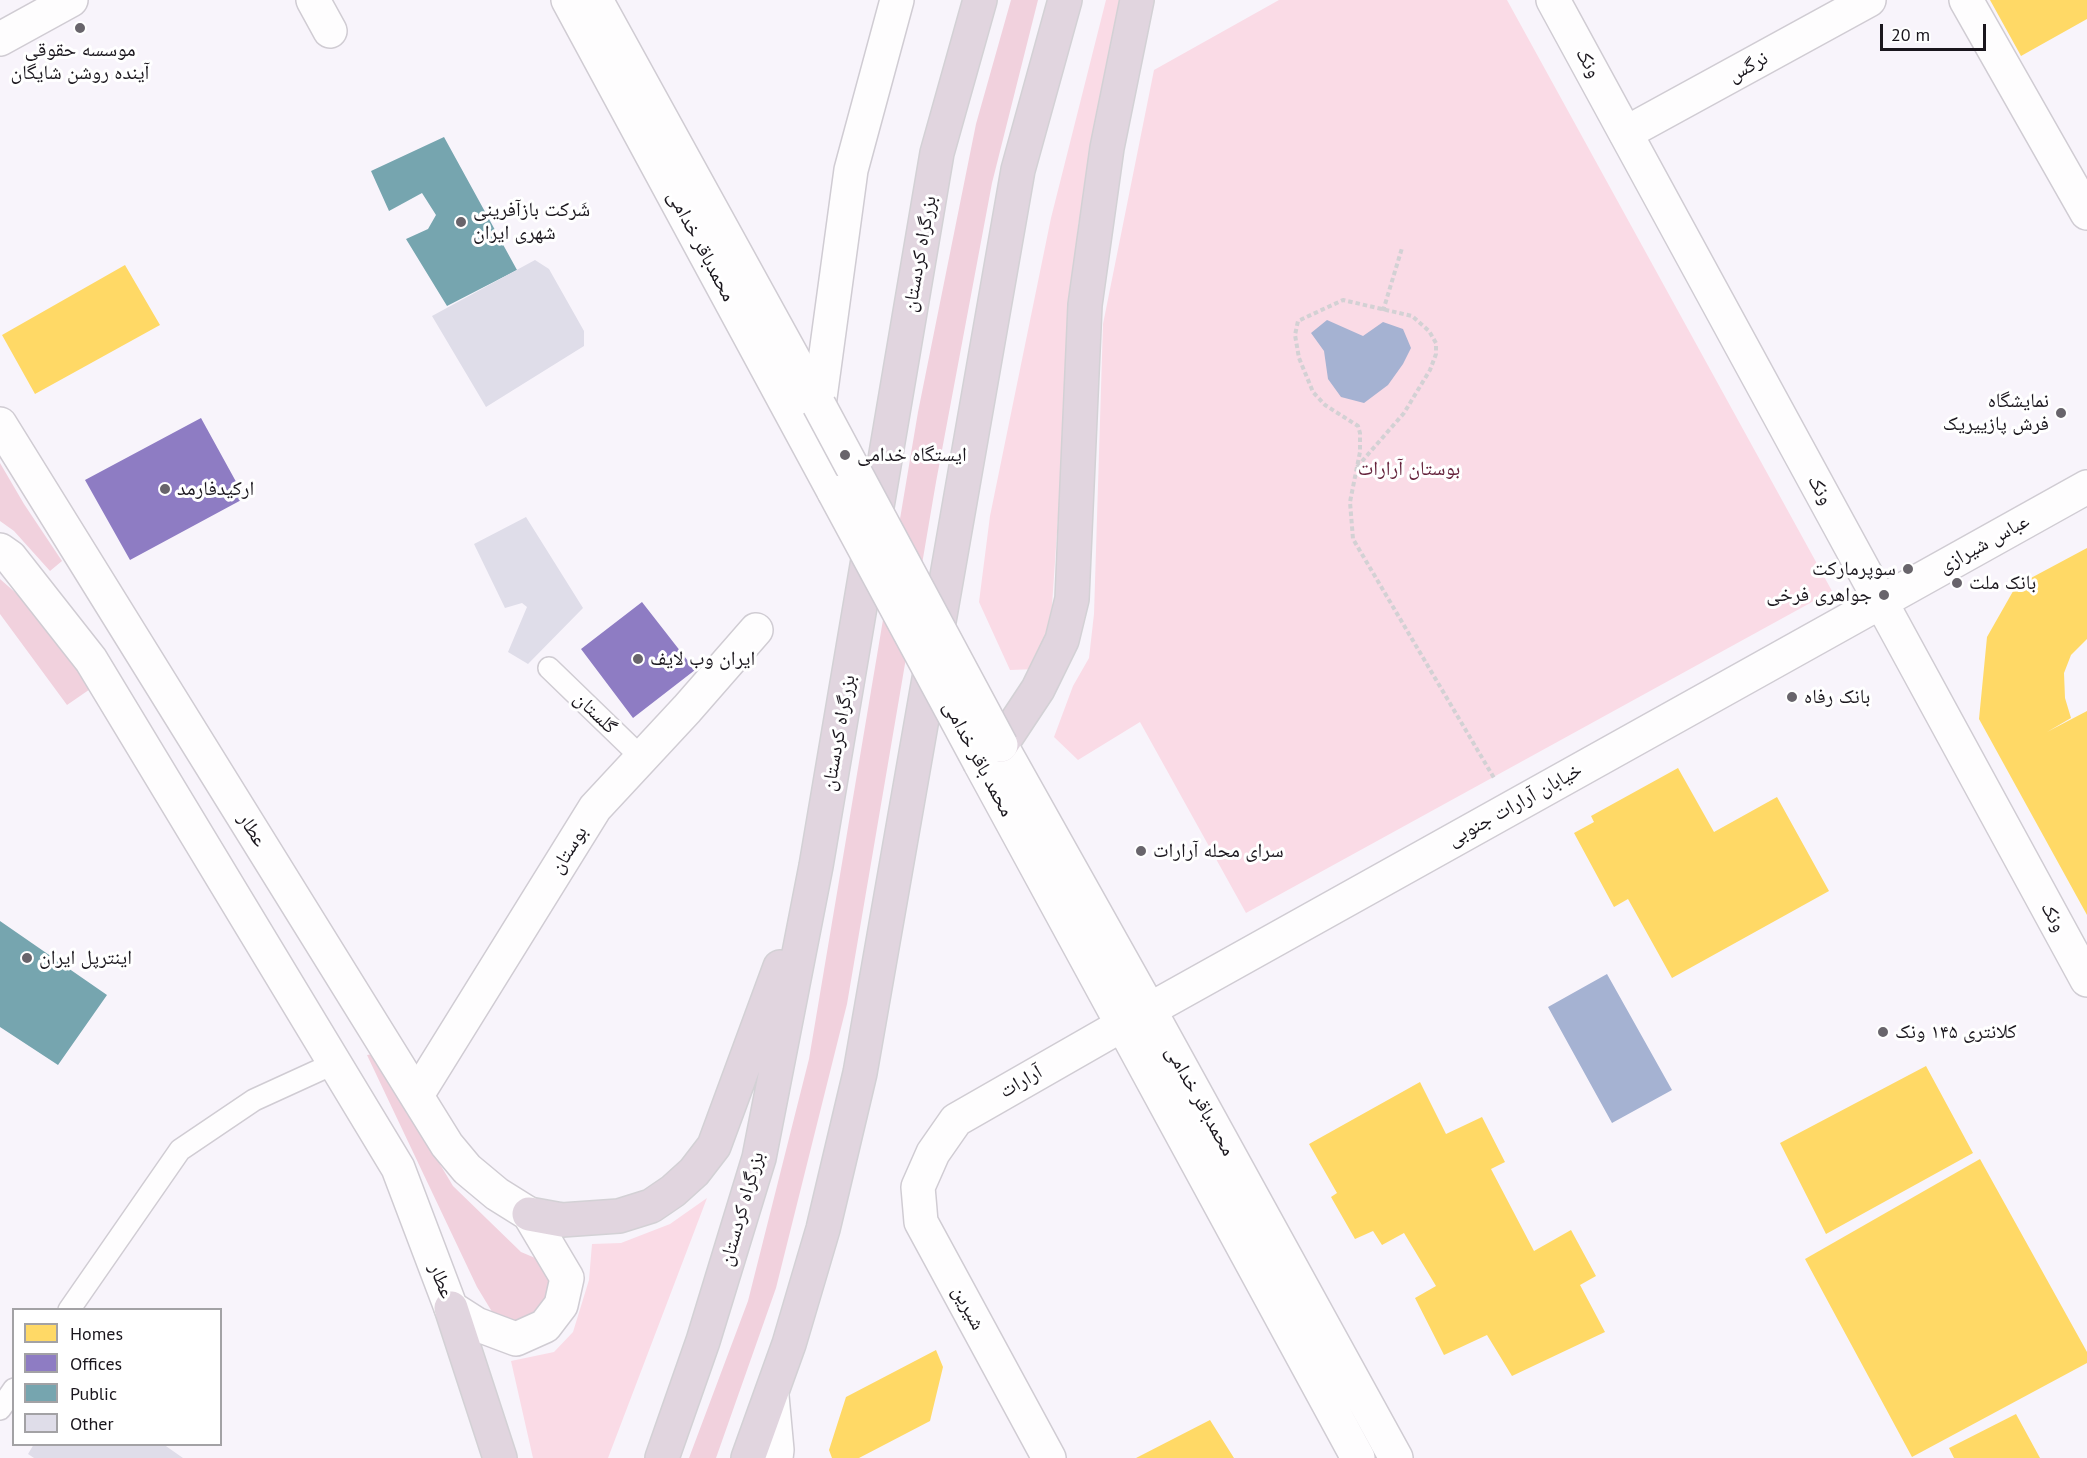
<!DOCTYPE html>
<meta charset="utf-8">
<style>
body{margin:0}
#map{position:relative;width:2087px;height:1458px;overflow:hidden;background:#f8f4fb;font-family:"PT Sans",sans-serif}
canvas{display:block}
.legend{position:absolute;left:12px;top:1308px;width:210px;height:138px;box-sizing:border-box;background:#fff;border:2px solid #a3a2a5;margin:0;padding:8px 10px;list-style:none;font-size:18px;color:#1a161d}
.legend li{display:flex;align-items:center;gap:12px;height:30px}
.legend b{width:30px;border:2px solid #a3a2a5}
.scale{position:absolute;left:1880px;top:24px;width:106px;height:27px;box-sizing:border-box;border:3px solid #1a161d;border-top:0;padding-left:8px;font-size:18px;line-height:21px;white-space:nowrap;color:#1a161d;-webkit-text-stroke:4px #fff;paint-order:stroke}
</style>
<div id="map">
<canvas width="2087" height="1458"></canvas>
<ul class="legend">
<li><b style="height:16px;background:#ffd966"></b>Homes</li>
<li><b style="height:16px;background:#8e7cc3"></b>Offices</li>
<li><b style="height:16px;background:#76a5af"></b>Public</li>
<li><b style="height:16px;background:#dfdde9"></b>Other</li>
</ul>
<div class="scale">20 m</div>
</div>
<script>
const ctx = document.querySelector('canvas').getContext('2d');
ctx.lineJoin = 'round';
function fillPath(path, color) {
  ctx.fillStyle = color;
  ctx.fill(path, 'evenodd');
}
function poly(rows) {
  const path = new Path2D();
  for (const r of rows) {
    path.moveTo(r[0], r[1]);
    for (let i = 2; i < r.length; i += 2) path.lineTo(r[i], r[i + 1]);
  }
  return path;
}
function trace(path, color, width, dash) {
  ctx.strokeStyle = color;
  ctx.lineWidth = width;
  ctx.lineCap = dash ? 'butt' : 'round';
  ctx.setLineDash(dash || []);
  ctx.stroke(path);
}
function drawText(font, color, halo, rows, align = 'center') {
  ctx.font = font + ' "PT Sans","Noto Naskh Arabic",sans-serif';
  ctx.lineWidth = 6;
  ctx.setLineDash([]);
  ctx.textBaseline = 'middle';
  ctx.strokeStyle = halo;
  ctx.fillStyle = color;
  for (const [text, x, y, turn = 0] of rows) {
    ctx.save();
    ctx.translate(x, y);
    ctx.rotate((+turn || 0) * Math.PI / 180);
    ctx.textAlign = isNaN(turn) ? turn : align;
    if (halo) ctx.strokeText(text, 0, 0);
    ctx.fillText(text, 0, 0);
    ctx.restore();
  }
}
const green = poly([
 [1106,0,1124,0,1078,226,1049,649,1037,669,1010,670,979,602,990,516,1051,218],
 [1279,0,1507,0,1832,591,1246,913,1140,722,1078,760,1054,737,1073,686,1089,658,1094,614,1103,324,1154,70],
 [707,1198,608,1458,533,1458,511,1361,554,1352,573,1332,589,1280,592,1244,621,1243,670,1224]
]);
const forest = poly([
 [1011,0,1038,0,992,183,936,482,847,1004,776,1288,716,1458,689,1458,748,1301,809,1059,918,412,976,124],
 [0,463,24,504,62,561,50,571,14,531,0,521],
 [0,579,17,594,96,685,67,705,0,614],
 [374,1054,453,1186,521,1252,540,1260,553,1288,548,1303,522,1323,494,1315,477,1287,367,1055]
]);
const water = poly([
 [1327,320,1363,336,1383,322,1403,329,1411,348,1403,364,1388,385,1364,403,1341,397,1328,379,1324,351,1311,333],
 [1607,974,1672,1090,1612,1123,1548,1007]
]);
const homes = poly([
 [1990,0,2087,0,2087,19,2021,56],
 [125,265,160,325,35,394,2,335],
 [2087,548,2087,639,2071,655,2064,673,2065,698,2071,718,2047,732,2087,711,2087,915,1979,719,1987,637,2016,586],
 [1678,768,1714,832,1777,797,1829,891,1672,978,1628,899,1614,907,1574,833,1594,822,1591,816],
 [1926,1066,1973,1153,1826,1234,1780,1143],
 [1420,1082,1446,1134,1482,1117,1505,1162,1491,1169,1534,1251,1571,1230,1596,1276,1580,1285,1605,1332,1512,1376,1487,1335,1444,1355,1415,1298,1436,1286,1404,1233,1382,1245,1373,1231,1355,1239,1331,1197,1337,1193,1309,1144],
 [1980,1159,2087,1352,2087,1363,1912,1457,1805,1259],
 [936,1350,943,1367,930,1421,859,1458,832,1458,829,1450,846,1397],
 [2016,1414,2040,1458,1954,1458,1949,1448],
 [1210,1420,1234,1458,1136,1458]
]);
const offices = poly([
 [201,418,245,498,130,560,85,480],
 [642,602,695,670,633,718,581,649]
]);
const public = poly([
 [444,137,517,270,447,306,406,239,428,229,436,215,422,193,389,211,371,171],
 [0,921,107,995,58,1065,0,1027]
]);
const building = poly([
 [535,260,549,269,584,331,584,346,486,407,432,316],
 [526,517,583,608,528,664,508,652,527,607,522,603,505,608,474,544],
 [34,1444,163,1444,183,1458,34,1458,28,1454]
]);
const path = poly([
 [1383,311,1402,248],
 [1357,467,1404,413,1430,370,1436,354,1436,343,1429,331,1412,316,1343,300,1298,321,1295,335,1299,358,1313,392,1325,405,1358,426,1360,433,1360,452,1350,502,1353,539,1494,778]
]);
const lane = poly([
 [549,668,642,758],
 [69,1310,180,1150,254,1100,335,1063],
 [0,1409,14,1389]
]);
const street = poly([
 [313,0,330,31],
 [1966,0,2087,213],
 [1626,133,1869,0],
 [819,405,851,170,897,0],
 [417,1095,595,808,687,709,756,630],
 [1049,1458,921,1222,918,1187,933,1153,956,1120,1122,1025]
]);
const secondary = poly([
 [568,0,834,492],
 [596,0,819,405],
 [1553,0,2087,980],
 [0,39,71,0],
 [0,424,447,1145,467,1169,497,1194,529,1214,567,1278,561,1305,545,1326,516,1339,476,1324,451,1308,398,1168,91,660,10,557,0,550],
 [1001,745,1149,1009,1396,1458],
 [980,763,1358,1458],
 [1122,1025,2087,487],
 [772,1396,777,1450,776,1458]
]);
const highway = poly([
 [1001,745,1038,689,1062,640,1072,599,1085,305,1107,148,1137,0],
 [529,1214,562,1220,619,1216,651,1206,673,1191,694,1172,714,1146,780,967],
 [451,1308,500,1458],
 [662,1458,703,1341,759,1158,816,866,937,153,980,0],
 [748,1458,789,1344,823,1229,860,1073,1018,170,1065,0]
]);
const secondaryBridge = poly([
 [819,405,1001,745],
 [834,492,980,763]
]);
const markers = [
 [80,28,6,"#68646b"],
 [461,222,6,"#68646b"],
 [2061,413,6,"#68646b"],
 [845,455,6,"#68646b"],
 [165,489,6,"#68646b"],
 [1908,569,6,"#68646b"],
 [1957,583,6,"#68646b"],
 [1884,595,6,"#68646b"],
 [638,659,6,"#68646b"],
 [1792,697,6,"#68646b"],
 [1141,851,6,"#68646b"],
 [27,958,6,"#68646b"],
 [1883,1032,6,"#68646b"]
];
const poiNames = [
 ["موسسه حقوقی",80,50,"center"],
 ["آینده روشن شایگان",80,73,"center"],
 ["شَرکت بازآفرینی",473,210],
 ["شهری ایران",473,233],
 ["نمایشگاه",2049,401,"right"],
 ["فرش پازییریک",2049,424,"right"],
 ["ایستگاه خدامی",857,455],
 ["ارکیدفارمد",177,489],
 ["سوپرمارکت",1896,569,"right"],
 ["بانک ملت",1969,583],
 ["جواهری فرخی",1872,595,"right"],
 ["ایران وب لایف",650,659],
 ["بانک رفاه",1804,697],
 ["سرای محله آرارات",1153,851],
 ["اینترپل ایران",39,958],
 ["کلانتری ۱۴۵ ونک",1895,1032]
];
const streetNames = [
 ["ونک",1588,63,61],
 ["نرگس",1748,67,-29],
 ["محمدباقر خدامی",701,246,62],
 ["بزرگراه کردستان",920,254,-80],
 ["ونک",1820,490,61],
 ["عباس شیرازی",1984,544,-29],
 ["گلستان",595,713,44],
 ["بزرگراه کردستان",839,733,-80],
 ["محمد باقر خدامی",978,759,62],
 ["خیابان آرارات جنوبی",1515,805,-29],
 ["عطار",252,830,58],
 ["بوستان",569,850,-58],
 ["ونک",2053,917,61],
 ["آرارات",1021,1082,-30],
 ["محمدباقر خدامی",1200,1101,61],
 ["بزرگراه کردستان",742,1209,-74],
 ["عطار",441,1281,69],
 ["شیرین",968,1308,62]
];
const parkNames = [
 ["بوستان آرارات",1409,469]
];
fillPath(green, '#fadbe6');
fillPath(forest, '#f1d1dd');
fillPath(water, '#a5b2d2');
fillPath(homes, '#ffd966');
fillPath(offices, '#8e7cc3');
fillPath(public, '#76a5af');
fillPath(building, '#dfdde9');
trace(lane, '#d0ccd3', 24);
trace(street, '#d0ccd3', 36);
trace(secondary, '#d0ccd3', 36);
trace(highway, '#d3d1d5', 36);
trace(path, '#d3d1d4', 4, [4.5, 3]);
trace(lane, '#fefdfe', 21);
trace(street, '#fefdfe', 33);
trace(secondary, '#fefdfe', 33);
trace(highway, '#e1d5df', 33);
trace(secondaryBridge, '#d0ccd3', 36, []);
trace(secondaryBridge, '#fefdfe', 33);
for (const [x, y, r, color] of markers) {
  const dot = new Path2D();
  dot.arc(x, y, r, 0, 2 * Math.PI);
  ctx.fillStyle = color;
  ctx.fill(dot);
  trace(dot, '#fff', 2);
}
drawText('20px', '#1a161d', '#fff', poiNames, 'left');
drawText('20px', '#1a161d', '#fff', streetNames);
drawText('20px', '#65233c', '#fff', parkNames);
</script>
